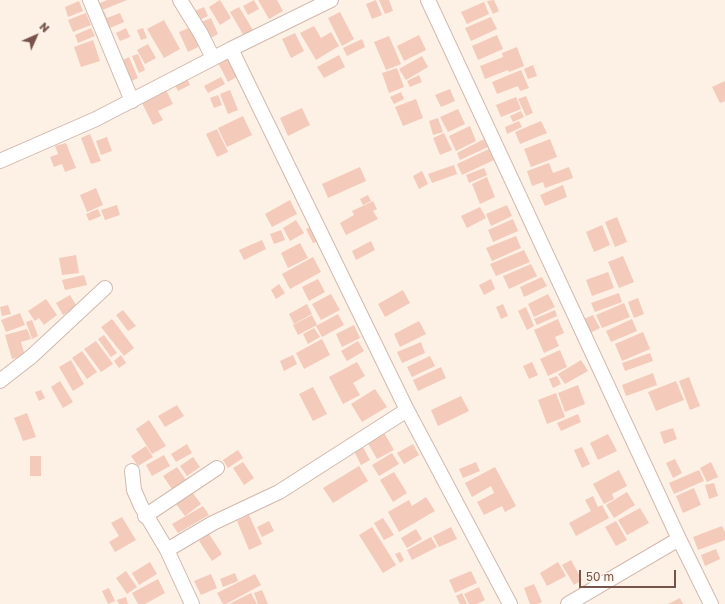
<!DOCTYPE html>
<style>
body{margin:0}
#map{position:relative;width:725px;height:604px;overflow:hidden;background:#fdf0e5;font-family:"Golos Text",sans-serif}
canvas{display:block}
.north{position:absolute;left:16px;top:16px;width:40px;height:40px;-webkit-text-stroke:3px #fff5ec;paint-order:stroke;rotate:45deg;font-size:11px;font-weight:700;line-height:16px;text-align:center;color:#775349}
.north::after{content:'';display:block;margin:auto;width:14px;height:18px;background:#775349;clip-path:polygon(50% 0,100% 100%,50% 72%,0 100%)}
.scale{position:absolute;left:579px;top:570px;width:97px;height:18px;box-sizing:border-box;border:2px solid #775349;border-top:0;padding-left:5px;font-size:12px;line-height:14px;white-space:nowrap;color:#775349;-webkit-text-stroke:3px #fff5ec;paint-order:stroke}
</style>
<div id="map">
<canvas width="725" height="604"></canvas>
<div class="north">N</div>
<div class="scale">50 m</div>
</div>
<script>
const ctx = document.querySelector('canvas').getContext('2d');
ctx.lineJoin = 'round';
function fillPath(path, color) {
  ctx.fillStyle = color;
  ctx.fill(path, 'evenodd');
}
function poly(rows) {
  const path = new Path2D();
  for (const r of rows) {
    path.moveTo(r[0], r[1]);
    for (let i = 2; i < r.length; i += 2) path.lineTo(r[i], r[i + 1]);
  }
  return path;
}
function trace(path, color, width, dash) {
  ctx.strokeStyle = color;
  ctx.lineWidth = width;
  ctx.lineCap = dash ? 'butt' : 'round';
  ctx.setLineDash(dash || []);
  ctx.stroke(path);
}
const building = poly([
 [107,0,127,0,100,11,98,4],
 [220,0,231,18,220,25,209,7],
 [254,0,259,9,248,15,243,6],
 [258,0,277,0,283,11,269,19],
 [376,0,382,15,372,19,366,4],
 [379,0,389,0,393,11,385,14],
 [494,0,499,11,493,14,487,1],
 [79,1,83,11,68,17,65,7],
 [484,2,489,14,467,24,461,12],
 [204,7,208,16,199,20,195,11],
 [239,7,253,30,244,36,230,12],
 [104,11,107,18,120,13,124,22,103,31,97,14],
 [340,12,354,39,342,46,328,18],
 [86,13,91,25,73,32,68,20],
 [491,17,497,29,471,41,465,28],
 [211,18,218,34,207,40,199,23],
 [164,20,180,49,164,58,147,29],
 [314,26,321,38,331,32,339,46,316,60,300,33],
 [191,27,200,46,188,52,179,32],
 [91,28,95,36,78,43,75,35],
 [126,28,130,37,120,41,116,33],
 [143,28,147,38,141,40,137,30],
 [295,33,304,51,291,58,282,39],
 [419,35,426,50,404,61,397,46],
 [497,35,503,49,478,60,472,46],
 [389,36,401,64,386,70,374,42],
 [362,39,365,47,347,56,343,48],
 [93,40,100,61,81,67,74,47],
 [148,44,156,58,145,64,137,50],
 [517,47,524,66,509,72,508,70,485,79,480,66,503,57,502,53],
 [138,54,145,70,139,73,132,56],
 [339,55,345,67,324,78,317,67],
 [422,56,428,67,406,80,399,69],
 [129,57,138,78,129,82,119,62],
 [227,58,238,76,228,82,218,63],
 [533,65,537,76,528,79,524,69],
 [397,68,404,87,389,93,382,73],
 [521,70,529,88,520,91,518,86,497,94,492,82],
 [419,75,422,82,410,87,407,81],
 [186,76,190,85,178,91,173,81],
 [221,77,225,84,208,93,204,86],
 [725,81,725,101,720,103,712,87],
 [165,88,173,104,158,111,163,120,153,125,141,101],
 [450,89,455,101,441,107,435,95],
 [230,90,238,110,228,114,220,94],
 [401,92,404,99,394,104,390,97],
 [218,95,222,105,214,108,210,98],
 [526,96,533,113,526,116,518,99],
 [516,97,521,109,501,117,496,105],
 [416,99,423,118,403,126,395,107],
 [302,108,310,125,288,136,280,118],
 [458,109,465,124,448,132,440,117],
 [521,111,524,117,513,122,510,116],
 [243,116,252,135,227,147,218,128],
 [438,118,443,132,433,135,429,121],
 [519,121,522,127,507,134,505,127],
 [541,121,547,133,520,144,515,132],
 [470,126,476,141,456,151,449,136],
 [217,129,228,152,217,157,206,134],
 [444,133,452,150,440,155,433,138],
 [90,134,101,161,91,164,81,138],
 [107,137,112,151,101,155,96,141],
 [484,139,488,147,460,160,457,153],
 [550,139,557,157,531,167,524,149],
 [66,143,76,168,65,172,62,164,54,167,50,157,58,154,55,146],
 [489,149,494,160,462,175,457,164],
 [549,163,553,173,569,167,573,178,545,188,543,182,532,186,527,171],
 [454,165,457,174,432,183,428,174],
 [360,167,366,181,328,198,322,184],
 [484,168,487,175,469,183,466,175],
 [422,171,428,184,419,189,413,176],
 [487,177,495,197,480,204,472,184],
 [563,185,567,197,545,206,540,195],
 [96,188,103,205,87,212,80,195],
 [368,195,371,201,363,205,360,199],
 [290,200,297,214,272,227,265,214],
 [373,201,377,209,373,211,378,219,346,235,340,223,354,215,352,211],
 [117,205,120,215,105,220,101,210],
 [507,205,512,216,491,226,486,214],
 [480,207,486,218,467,228,461,216],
 [98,209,101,216,89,221,86,214],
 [617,217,627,242,615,247,605,222],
 [513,219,518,231,493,242,488,230],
 [296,220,304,233,290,241,283,228],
 [602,225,610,245,594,252,586,232],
 [313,226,321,240,313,243,306,229],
 [281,230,285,240,274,244,270,234],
 [516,236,521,248,492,261,486,248],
 [262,240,266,249,244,260,239,250],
 [371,241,375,250,356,260,352,251],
 [300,243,308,258,288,268,281,253],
 [524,250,530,262,496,276,490,264],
 [76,255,79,273,62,275,59,258],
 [623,256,634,282,619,288,608,262],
 [313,257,321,272,290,289,282,274],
 [531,264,537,276,509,289,503,276],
 [608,272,614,288,592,296,586,280],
 [84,275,87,285,65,290,62,280],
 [542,277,547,286,524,297,520,287],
 [318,279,325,292,309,301,302,287],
 [491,279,495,289,484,295,479,285],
 [279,284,285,293,276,299,271,290],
 [403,290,410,303,385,317,378,304],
 [619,293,622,302,595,312,591,303],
 [331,294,340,310,321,320,312,304],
 [548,294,555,307,534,317,528,304],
 [70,295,77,307,63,315,56,303],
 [638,298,644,314,634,318,628,302],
 [46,299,57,315,44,325,39,318,35,321,28,311],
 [624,303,630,317,602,328,596,315],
 [307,304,312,314,294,324,289,314],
 [503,304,508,316,501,319,496,307],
 [8,305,11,314,2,316,0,307],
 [526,307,534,326,527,330,518,311],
 [123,310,136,326,128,331,116,315],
 [555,310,557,316,537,325,534,319],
 [20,313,25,325,6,332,1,320],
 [338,314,344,325,322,337,316,326],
 [312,315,317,325,298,335,293,325],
 [593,315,600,328,590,333,584,319],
 [112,319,134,348,124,356,101,327],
 [558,319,564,333,555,337,559,346,544,353,534,330],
 [632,319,637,331,611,342,606,331],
 [32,320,38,336,32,339,26,322],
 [419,321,426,334,400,347,394,334],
 [354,325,360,338,342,347,336,334],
 [314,328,320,337,308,344,303,334],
 [27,329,31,339,21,342,25,356,12,359,5,335],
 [643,332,650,349,622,361,615,344],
 [104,335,117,353,111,357,98,339],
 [322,339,330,355,304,369,296,353],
 [96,341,113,364,101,372,84,349],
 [358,341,364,351,347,361,341,351],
 [421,342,425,353,402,363,397,352],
 [560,350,567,367,548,376,540,359],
 [82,351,97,372,87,379,72,358],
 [650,353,653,361,625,371,622,363],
 [121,355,126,363,119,368,114,361],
 [293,355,297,364,284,371,280,361],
 [430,356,435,366,412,377,407,367],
 [71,360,84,384,73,391,59,367],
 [581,360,588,371,565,384,558,374],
 [357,362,365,376,353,383,360,395,343,404,329,377],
 [532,362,538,375,529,379,523,366],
 [441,367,446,378,418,391,413,380],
 [653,373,657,385,626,396,622,385],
 [557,376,561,384,553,388,549,379],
 [689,377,700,406,690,410,679,381],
 [60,381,73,402,63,408,51,387],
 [676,381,684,400,656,411,648,392],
 [578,385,585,404,565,412,558,393],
 [313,387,327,414,313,421,299,394],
 [375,389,387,407,362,422,351,404],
 [41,390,45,398,39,401,35,392],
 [556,393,565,417,547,424,538,400],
 [461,396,469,411,438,426,431,410],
 [177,405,184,416,165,427,158,416],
 [27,413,36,437,23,441,14,418],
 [578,414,581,422,561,431,557,423],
 [149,420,166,446,152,454,136,429],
 [673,428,677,439,664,444,660,432],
 [383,431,394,450,377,459,366,440],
 [608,434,617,451,598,460,590,443],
 [187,444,192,453,176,462,171,454],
 [413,444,419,455,404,464,397,453],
 [146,446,153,457,138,466,131,456],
 [363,447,370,460,361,465,354,451],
 [582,447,590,464,582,468,574,450],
 [238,450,243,458,228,468,223,460],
 [392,453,399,464,379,476,372,465],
 [164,455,170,466,152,476,146,465],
 [30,456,41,456,41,476,30,476],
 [193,457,200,467,187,476,180,466],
 [675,459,682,473,673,478,666,463],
 [243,462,254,478,244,485,233,468],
 [476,462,480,471,463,478,459,469],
 [711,462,718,477,707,482,700,468],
 [359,466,368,481,333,503,323,488],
 [177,467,188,483,174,492,163,476],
 [495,467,516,506,505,512,502,506,484,515,477,502,494,493,491,486,472,497,465,483],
 [619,470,627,486,612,494,614,499,604,504,593,484],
 [699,470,704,481,674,494,669,483],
 [394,472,407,493,393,502,380,480],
 [714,483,718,496,709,499,705,485],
 [189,488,201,504,185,516,173,500],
 [694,488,701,505,683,513,676,496],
 [627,492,635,505,614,518,606,505],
 [593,496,598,507,602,505,609,518,576,536,569,523,591,511,585,500],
 [426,497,435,511,399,532,388,512,409,500,412,506],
 [203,506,209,515,178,533,172,524],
 [640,508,649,523,627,535,618,520],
 [249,515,262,544,249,550,237,521],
 [122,517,136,540,115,552,109,542,119,536,111,523],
 [383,518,394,535,384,540,374,523],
 [269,521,274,531,262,537,257,527],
 [616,521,627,540,616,546,605,527],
 [722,526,725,532,725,540,698,550,693,537],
 [372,527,396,565,383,573,359,535],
 [451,527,457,539,439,547,433,536],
 [416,529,422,539,407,548,401,538],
 [209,534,222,554,212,561,199,541],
 [431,537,437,547,412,560,407,550],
 [716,549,720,559,705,566,701,555],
 [400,552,404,560,400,563,395,554],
 [571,560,582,580,574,585,562,565],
 [150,562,157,574,139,585,132,573],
 [558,562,566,576,547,586,540,573],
 [126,571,137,587,127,594,116,578],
 [471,571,477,583,455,593,449,580],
 [235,573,238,581,223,587,220,579],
 [211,574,217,588,201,595,194,581],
 [255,574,261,585,226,604,223,604,217,593],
 [158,579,165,593,145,604,138,604,132,593],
 [534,584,542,602,538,604,530,604,524,588],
 [479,587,485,600,477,604,469,604,464,594],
 [109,588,115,601,108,604,102,591],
 [262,590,268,604,258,604,254,593],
 [251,593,257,604,229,604],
 [462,593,467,604,460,604,456,596],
 [126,597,128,604,119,604,117,600],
 [680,598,683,604,668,604]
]);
const street = poly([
 [90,0,132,101],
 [180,0,201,34,213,58],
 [428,0,679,539,711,604],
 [231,49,407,410,510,604],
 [0,161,96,119,231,49,331,0],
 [0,381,32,356,105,288],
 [132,471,134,490,141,506,167,550],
 [145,516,217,468],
 [192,604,167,550,213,523,279,492,407,410],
 [568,604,679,539]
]);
fillPath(building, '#f4cabb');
trace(street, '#d1b9ad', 16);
trace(street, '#fff', 14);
</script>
